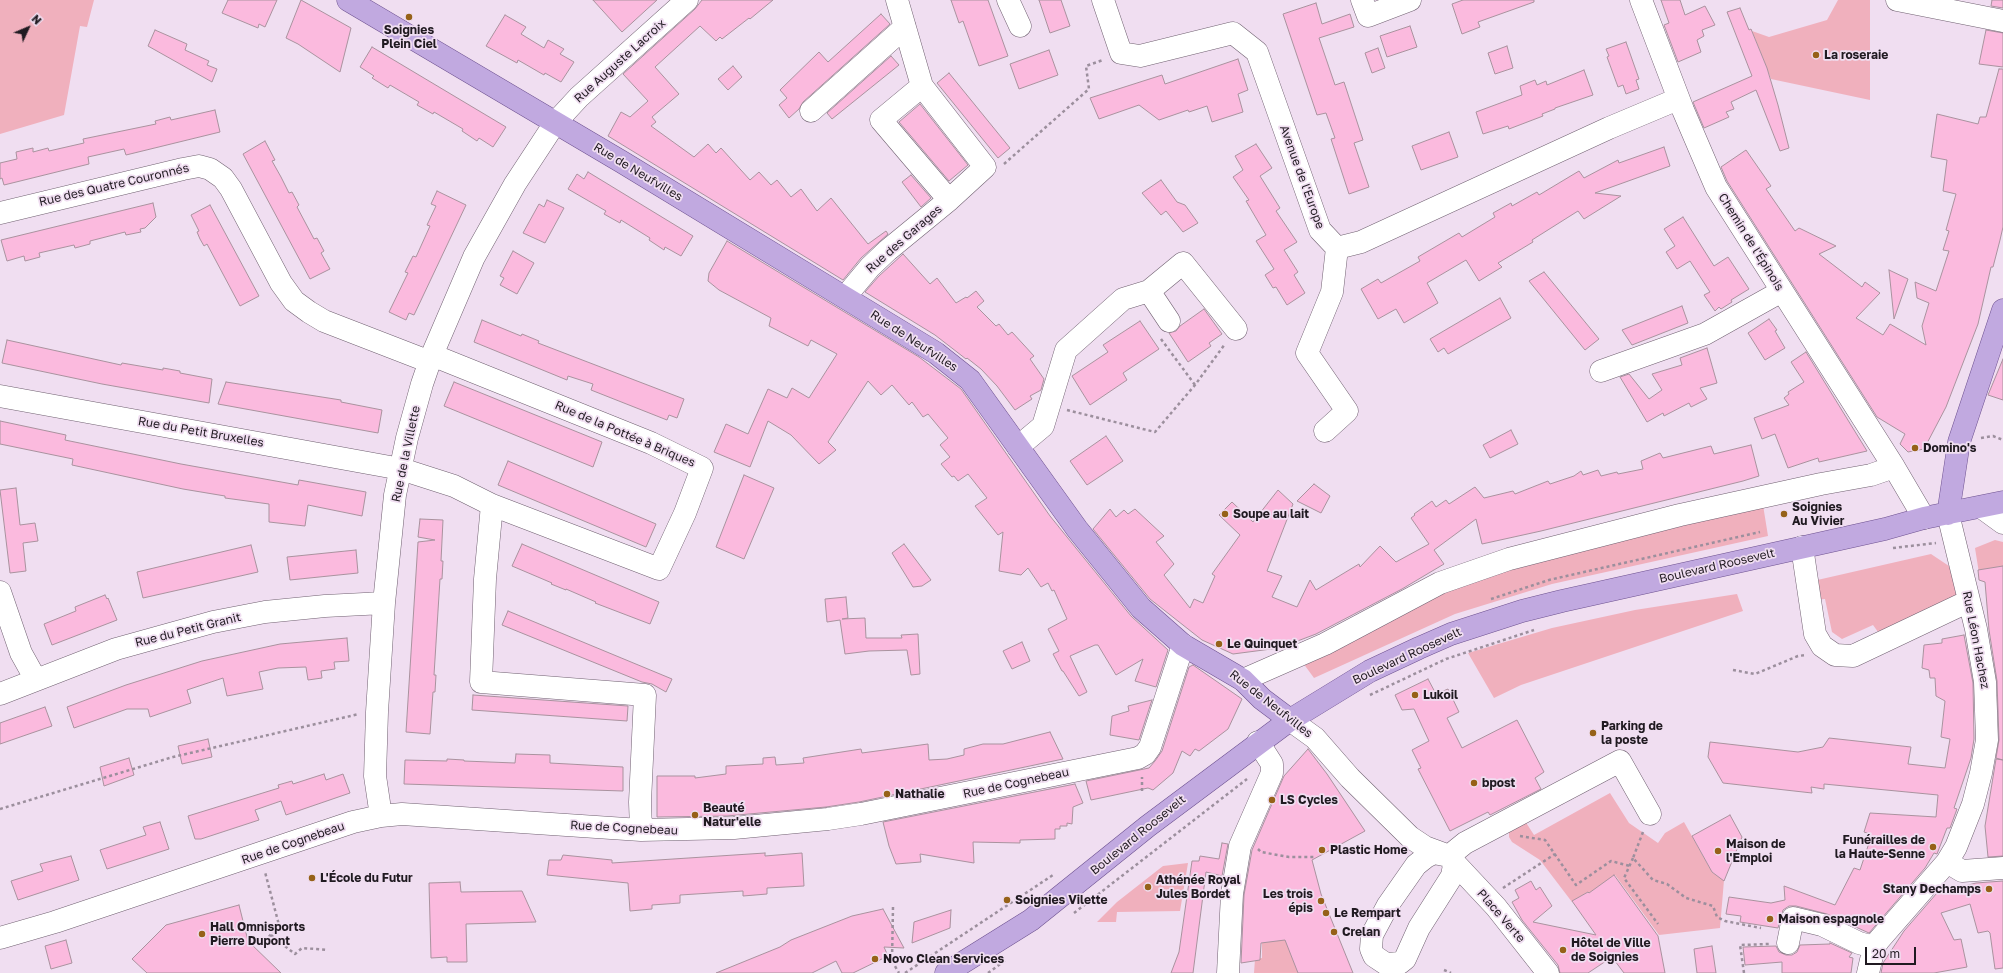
<!DOCTYPE html>
<meta charset="utf-8">
<style>
body{margin:0}
#map{position:relative;width:2003px;height:973px;overflow:hidden;background:#f0def1;font-family:"Golos Text",sans-serif}
canvas{display:block}
.north{position:absolute;left:8px;top:8px;width:40px;height:40px;-webkit-text-stroke:3px #f0def1;paint-order:stroke;rotate:46deg;font-size:11px;font-weight:700;line-height:16px;text-align:center;color:#201a21}
.north::after{content:'';display:block;margin:auto;width:14px;height:18px;background:#201a21;clip-path:polygon(50% 0,100% 100%,50% 72%,0 100%)}
.scale{position:absolute;left:1865px;top:947px;width:51px;height:18px;box-sizing:border-box;border:2px solid #201a21;border-top:0;padding-left:5px;font-size:12px;line-height:14px;white-space:nowrap;color:#201a21;-webkit-text-stroke:3px #f0def1;paint-order:stroke}
</style>
<div id="map">
<canvas width="2003" height="973"></canvas>
<div class="north">N</div>
<div class="scale">20 m</div>
</div>
<script>
const ctx = document.querySelector('canvas').getContext('2d');
ctx.lineJoin = 'round';
function fillPath(path, color) {
  ctx.fillStyle = color;
  ctx.fill(path, 'evenodd');
}
function poly(rows) {
  const path = new Path2D();
  for (const r of rows) {
    path.moveTo(r[0], r[1]);
    for (let i = 2; i < r.length; i += 2) path.lineTo(r[i], r[i + 1]);
  }
  return path;
}
function trace(path, color, width, dash) {
  ctx.strokeStyle = color;
  ctx.lineWidth = width;
  ctx.lineCap = dash ? 'butt' : 'round';
  ctx.setLineDash(dash || []);
  ctx.stroke(path);
}
function drawText(font, color, halo, rows, align = 'center') {
  ctx.font = font + ' "Golos Text",sans-serif';
  ctx.lineWidth = 3.5;
  ctx.setLineDash([]);
  ctx.textBaseline = 'middle';
  ctx.strokeStyle = halo;
  ctx.fillStyle = color;
  for (const [text, x, y, turn = 0] of rows) {
    ctx.save();
    ctx.translate(x, y);
    ctx.rotate((+turn || 0) * Math.PI / 180);
    ctx.textAlign = isNaN(turn) ? turn : align;
    if (halo) ctx.strokeText(text, 0, 0);
    ctx.fillText(text, 0, 0);
    ctx.restore();
  }
}
const green = poly([
 [0,0,94,0,87,27,80,26,64,115,0,134],
 [1838,0,1870,0,1870,100,1771,79,1752,31,1769,37,1827,20],
 [1763,505,1768,536,1552,584,1455,614,1314,678,1303,663,1445,588,1499,570],
 [1995,540,2003,542,2003,575,1979,573,1975,548],
 [1931,554,1949,566,1960,599,1881,636,1873,625,1842,639,1832,632,1825,599,1814,600,1813,581],
 [1737,594,1743,611,1521,685,1494,698,1468,653,1552,628,1635,610],
 [1610,793,1629,823,1658,843,1665,833,1684,822,1712,872,1724,880,1720,928,1659,935,1615,875,1591,892,1588,892,1572,902,1540,860,1512,842,1509,837,1509,830,1525,821,1534,835],
 [1188,863,1180,911,1117,912,1116,922,1097,922,1117,902,1163,866],
 [1284,937,1299,973,1254,973,1255,959,1262,958,1262,940]
]);
const building = poly([
 [228,0,277,0,265,27,259,24,258,28,222,13,228,0],
 [301,0,351,28,340,72,298,44,286,38,301,0],
 [593,0,657,0,622,32,593,0],
 [702,0,773,0,750,19,749,18,722,39,720,37,716,41,700,26,655,67,679,94,652,117,656,122,651,126,694,157,708,144,716,153,721,148,750,180,759,172,771,185,777,180,791,197,801,189,817,211,831,198,868,244,886,231,888,234,861,258,843,280,608,136,621,112,630,117,648,101,623,74,695,9,702,0],
 [951,0,988,0,1008,56,979,66,963,21,959,23,951,0],
 [1039,0,1061,0,1070,26,1050,33,1039,0],
 [1463,0,1534,0,1534,2,1478,22,1480,27,1462,34,1452,4,1463,0],
 [1661,0,1680,0,1685,15,1705,6,1715,25,1702,30,1704,36,1697,40,1701,52,1678,62,1664,25,1669,23,1661,0],
 [1992,0,2003,0,2003,8,1991,6,1992,0],
 [1316,3,1322,24,1350,14,1354,27,1319,38,1335,85,1344,82,1363,140,1354,143,1369,187,1349,194,1331,139,1335,138,1326,113,1317,115,1283,14,1316,3],
 [1740,8,1749,30,1751,29,1767,68,1778,105,1789,148,1780,151,1756,90,1731,102,1734,109,1726,112,1729,117,1704,128,1693,102,1752,76,1727,12,1740,8],
 [881,14,890,24,803,102,799,109,789,118,779,105,787,98,780,90,819,52,828,62,881,14],
 [505,15,526,27,521,34,544,48,548,40,564,49,560,54,574,62,561,82,545,73,544,75,518,60,517,63,486,46,505,15],
 [1410,26,1417,47,1387,57,1380,36,1410,26],
 [155,30,187,44,185,50,209,61,207,65,217,69,212,82,148,46,155,30],
 [1986,30,2003,33,2003,67,1979,64,1986,30],
 [1626,42,1639,79,1636,80,1639,89,1626,94,1623,85,1618,87,1607,57,1609,56,1606,49,1626,42],
 [1507,46,1513,68,1495,74,1488,53,1507,46],
 [372,47,506,127,493,147,479,138,477,141,462,131,463,129,434,112,433,114,417,105,419,102,390,85,388,88,372,78,374,76,360,67,372,47],
 [1378,48,1385,68,1372,73,1365,53,1378,48],
 [1049,50,1058,75,1019,89,1010,64,1049,50],
 [891,56,899,65,832,119,827,113,891,56],
 [1238,59,1248,90,1238,94,1243,112,1212,122,1207,106,1189,112,1188,110,1159,120,1139,105,1099,119,1090,98,1162,75,1165,84,1238,59],
 [733,66,742,77,728,90,718,79,733,66],
 [1999,69,2003,69,2003,227,2000,240,1993,267,1991,267,1978,324,1946,407,1924,449,1908,452,1900,444,1905,434,1877,417,1727,181,1721,167,1746,150,1771,186,1766,189,1795,231,1799,228,1836,246,1819,254,1862,287,1865,282,1880,293,1856,318,1883,335,1890,324,1926,345,1922,326,1929,303,1917,298,1915,282,1936,291,1949,251,1943,250,1949,231,1946,230,1956,194,1943,191,1947,160,1931,157,1937,114,1978,124,1980,117,1986,117,1999,69],
 [1584,70,1593,95,1555,108,1555,109,1542,114,1543,116,1509,129,1508,126,1483,134,1476,112,1522,95,1520,86,1535,80,1537,85,1546,81,1547,85,1584,70],
 [949,73,1010,148,998,158,937,83,949,73],
 [920,104,968,165,949,181,899,122,920,104],
 [215,110,220,132,126,155,124,149,88,157,89,164,4,185,2,178,0,179,0,163,17,159,16,152,33,148,33,152,48,148,49,151,84,143,83,139,156,124,155,121,170,117,171,120,215,110],
 [1449,132,1458,157,1421,170,1412,146,1449,132],
 [265,141,275,160,272,161,281,177,289,193,292,192,299,205,297,207,314,239,317,238,324,251,321,253,330,269,310,279,243,154,265,141],
 [1256,144,1272,168,1260,176,1280,208,1276,211,1297,242,1284,250,1298,272,1294,275,1305,293,1287,305,1276,287,1273,288,1265,275,1274,269,1256,241,1266,235,1246,201,1249,200,1233,177,1243,170,1235,156,1256,144],
 [1664,147,1670,166,1595,193,1621,196,1584,219,1578,211,1532,240,1533,242,1498,263,1502,267,1479,281,1466,260,1427,283,1438,303,1404,323,1396,309,1378,319,1361,289,1378,279,1381,283,1420,261,1418,257,1459,233,1462,237,1495,217,1493,213,1511,203,1512,206,1537,192,1539,195,1579,171,1584,178,1618,160,1619,163,1664,147],
 [588,172,693,236,681,256,665,247,664,250,649,240,650,238,621,220,620,223,604,214,606,211,568,189,577,174,584,179,588,172],
 [911,175,931,198,921,207,902,182,911,175],
 [1161,180,1177,202,1185,205,1198,223,1183,232,1166,211,1161,215,1142,193,1161,180],
 [437,191,466,205,414,315,409,313,406,320,389,312,408,273,405,272,413,256,416,257,430,226,427,225,436,206,431,204,437,191],
 [547,200,564,208,545,243,523,233,539,204,544,207,547,200],
 [153,203,156,217,145,228,140,229,141,232,126,235,125,232,90,241,90,244,75,248,74,245,39,253,40,257,25,261,24,256,7,261,1,240,153,203],
 [210,205,259,296,240,306,207,244,204,246,200,239,197,232,199,231,191,215,210,205],
 [1683,217,1714,266,1728,257,1749,289,1731,300,1732,302,1721,309,1719,307,1715,311,1704,295,1710,292,1690,261,1677,269,1666,252,1675,246,1664,229,1683,217],
 [727,241,919,357,961,389,1050,516,1131,616,1168,650,1156,687,1135,681,1143,659,1116,675,1098,645,1095,645,1070,656,1087,692,1079,696,1063,671,1062,671,1053,654,1059,651,1048,629,1067,619,1054,590,1052,591,1048,583,1041,587,1028,568,1021,575,999,571,1003,532,998,535,975,506,987,498,968,474,958,481,954,476,952,477,941,464,950,457,940,445,948,438,928,414,923,417,912,402,909,405,892,385,881,395,868,381,828,442,836,450,819,464,791,435,768,421,750,467,714,452,726,424,748,434,768,389,787,398,792,388,809,398,837,354,811,340,808,346,769,326,771,318,719,290,708,281,709,273,727,241],
 [513,251,534,263,517,294,500,285,504,278,500,276,513,251],
 [903,254,930,284,937,278,956,303,966,297,967,298,976,291,984,301,977,307,996,326,999,324,1008,335,1012,332,1034,356,1030,359,1044,379,1041,390,1030,396,1032,399,1015,410,997,386,981,369,967,358,966,359,935,335,865,292,879,276,903,254],
 [1889,270,1908,279,1894,319,1889,270],
 [1544,272,1599,339,1585,350,1529,281,1544,272],
 [1500,298,1511,318,1448,354,1444,348,1438,352,1430,339,1500,298],
 [1682,306,1688,323,1632,345,1622,330,1682,306],
 [1204,309,1222,334,1209,343,1211,346,1188,362,1169,333,1176,331,1180,326,1204,309],
 [1769,319,1777,330,1775,331,1785,348,1765,360,1748,333,1769,319],
 [482,320,521,336,522,334,539,341,538,343,684,399,677,418,669,415,667,420,591,390,593,384,568,376,567,380,474,342,482,320],
 [1140,321,1159,349,1123,373,1127,380,1090,405,1072,376,1108,352,1103,345,1140,321],
 [7,340,121,365,122,363,163,370,163,368,180,371,180,373,212,379,209,403,102,384,2,363,7,340],
 [1707,348,1717,383,1700,388,1707,399,1691,407,1689,403,1664,416,1663,413,1647,422,1620,377,1629,374,1649,399,1662,390,1652,374,1682,365,1680,358,1707,348],
 [1806,352,1867,451,1819,462,1818,458,1788,468,1775,434,1762,439,1754,418,1789,405,1784,398,1789,394,1788,392,1804,382,1791,362,1806,352],
 [2003,359,2003,400,1988,395,2003,359],
 [226,382,341,400,341,402,382,410,378,433,218,404,226,382],
 [454,382,602,442,593,467,444,406,454,382],
 [0,421,66,435,65,440,181,464,298,485,299,480,366,492,362,516,308,505,305,526,269,522,269,504,225,498,225,496,183,489,72,465,73,459,0,444,0,421],
 [1511,430,1518,444,1490,458,1483,445,1511,430],
 [1106,436,1123,461,1087,485,1070,461,1106,436],
 [1751,445,1759,476,1743,481,1541,531,1482,544,1476,519,1434,550,1444,564,1402,589,1316,634,1279,648,1233,654,1202,640,1150,599,1093,529,1110,509,1116,517,1124,510,1128,514,1135,509,1164,536,1156,542,1174,564,1164,575,1190,608,1194,599,1203,603,1215,576,1212,574,1240,535,1219,515,1232,502,1253,522,1278,490,1293,504,1267,571,1282,576,1272,597,1297,607,1310,580,1316,590,1359,564,1360,567,1380,546,1396,562,1429,544,1411,518,1415,515,1414,514,1432,501,1436,507,1446,500,1449,504,1475,487,1484,498,1513,491,1515,494,1548,481,1550,484,1574,476,1581,471,1583,475,1598,470,1601,476,1617,472,1618,474,1643,469,1641,461,1660,453,1663,458,1711,446,1714,454,1751,445],
 [508,461,656,524,646,547,498,485,508,461],
 [744,475,774,488,744,559,716,547,744,475],
 [1314,484,1330,496,1321,513,1297,501,1314,484],
 [16,488,20,525,35,523,38,541,23,543,26,571,10,573,0,490,16,488],
 [420,519,443,520,441,561,443,561,442,579,440,579,434,675,436,675,435,692,433,692,430,734,406,732,418,542,435,540,418,537,420,519],
 [522,544,659,602,650,624,595,603,596,602,566,589,566,590,551,584,552,583,512,566,522,544],
 [904,544,931,580,922,586,913,587,892,553,904,544],
 [251,545,258,572,143,598,137,572,251,545],
 [356,550,358,573,290,580,287,557,356,550],
 [2003,566,2003,760,1996,758,1999,740,1997,681,1989,630,1985,582,1979,580,1978,570,2003,566],
 [105,595,107,599,108,598,117,620,52,645,44,624,76,611,75,607,105,595],
 [846,597,848,618,842,619,865,618,866,638,902,638,901,635,918,634,920,674,911,675,907,650,869,651,845,654,840,620,827,622,825,599,846,597],
 [508,611,672,679,666,692,652,684,642,682,502,625,508,611],
 [1964,635,1973,683,1974,739,1971,758,1954,808,1957,809,1950,828,1947,828,1937,854,1934,853,1925,868,1869,933,1827,914,1796,906,1789,906,1783,910,1778,928,1740,922,1741,916,1726,914,1729,897,1771,903,1785,900,1784,886,1835,905,1854,868,1860,870,1871,837,1869,836,1870,834,1864,832,1870,813,1936,817,1938,795,1824,784,1824,789,1811,787,1812,793,1723,783,1708,757,1710,742,1798,752,1823,747,1829,738,1911,747,1908,764,1945,768,1950,739,1941,737,1945,701,1936,696,1935,678,1930,678,1929,670,1922,668,1924,645,1942,643,1942,639,1964,635],
 [347,638,349,661,334,662,335,669,321,671,322,678,308,680,306,667,278,668,259,672,263,689,227,696,223,678,187,690,191,703,150,717,148,709,127,709,74,728,67,707,126,685,202,661,280,644,347,638],
 [1022,642,1030,661,1012,669,1003,651,1022,642],
 [1193,665,1242,699,1228,729,1199,751,1195,749,1190,756,1182,751,1173,773,1153,790,1148,788,1091,800,1086,781,1149,768,1155,761,1162,751,1189,667,1193,665],
 [1428,679,1436,694,1448,689,1459,712,1447,718,1462,748,1517,720,1544,772,1535,778,1541,789,1490,815,1488,812,1450,831,1418,769,1421,768,1412,750,1429,741,1414,709,1402,710,1395,695,1428,679],
 [473,695,628,706,627,721,472,710,473,695],
 [1152,700,1139,740,1110,735,1112,716,1129,711,1128,706,1152,700],
 [45,707,52,726,0,744,0,723,45,707],
 [1050,732,1063,759,859,802,826,807,727,816,657,817,657,776,695,776,695,778,726,774,726,766,763,764,763,758,775,757,776,765,804,763,803,758,861,749,862,753,928,744,929,760,947,759,964,755,964,749,983,744,1003,744,1050,732],
 [208,739,212,757,182,764,178,746,208,739],
 [1308,749,1327,774,1365,831,1312,860,1321,894,1353,973,1298,973,1285,940,1261,943,1260,960,1241,963,1244,895,1252,850,1284,776,1308,749],
 [516,754,550,755,550,763,623,767,623,791,404,784,405,760,447,761,447,759,464,760,464,761,515,763,516,754],
 [129,758,134,775,104,786,100,767,129,758],
 [1996,759,2003,760,2003,856,1988,857,1985,826,1996,759],
 [324,774,326,780,343,774,350,793,286,815,281,801,255,810,259,820,201,839,195,839,188,816,279,788,278,785,292,781,293,784,324,774],
 [1075,784,1083,803,1073,807,1072,824,1067,823,1067,826,1060,826,1060,829,1055,829,1055,839,1020,840,1020,843,973,842,974,863,920,854,921,862,896,864,889,846,883,822,1075,784],
 [1730,815,1742,837,1724,881,1712,872,1692,836,1730,815],
 [160,822,169,849,107,869,100,850,146,835,143,827,160,822],
 [1222,843,1228,844,1222,876,1206,872,1193,973,1171,973,1179,952,1192,861,1199,861,1200,856,1219,859,1222,843],
 [765,853,765,856,802,853,804,886,767,888,767,894,743,896,743,891,680,895,680,903,652,905,652,909,630,911,628,883,547,875,549,860,561,860,563,855,612,860,612,863,765,853],
 [71,856,79,880,18,900,11,881,43,871,40,864,71,856],
 [1614,875,1658,936,1665,973,1624,973,1612,957,1588,973,1560,973,1558,965,1522,920,1512,902,1519,898,1515,890,1531,881,1536,890,1540,887,1552,906,1533,922,1596,935,1572,901,1588,892,1589,893,1614,875],
 [2003,881,2003,968,1995,969,1990,933,1988,931,1978,933,1970,904,1941,913,1954,940,1961,939,1967,967,1934,973,1881,973,1883,963,1904,931,1937,893,1976,883,2003,881],
 [460,882,461,892,522,891,536,922,466,924,467,962,447,962,447,957,431,958,429,883,460,882],
 [239,905,248,941,281,973,147,973,132,959,166,925,239,905],
 [883,909,904,948,884,947,888,956,853,973,842,973,836,961,812,973,716,973,780,947,791,940,852,916,883,909],
 [951,910,950,928,912,943,914,922,951,910],
 [66,940,72,963,51,969,45,946,66,940],
 [1830,943,1852,953,1849,957,1853,958,1851,973,1782,973,1782,962,1745,965,1743,947,1776,946,1779,952,1786,955,1792,955,1797,952,1800,945,1830,944,1830,943],
 [1712,946,1716,973,1697,973,1694,949,1712,946]
]);
const path = poly([
 [1004,164,1089,89,1086,66,1103,60],
 [1161,339,1195,385],
 [1067,410,1155,432,1195,385,1225,344],
 [1981,438,1993,436,2003,440],
 [1893,548,1936,543],
 [1491,599,1549,580,1760,532],
 [1733,670,1755,674,1798,656,1806,655],
 [1370,695,1446,659,1534,630],
 [1142,791,1142,777],
 [0,809,173,757,359,714],
 [1643,832,1633,858,1653,880,1667,884,1686,898,1713,906,1717,917,1725,921,1761,928],
 [1520,836,1545,840,1576,885,1611,861,1630,866],
 [1258,849,1261,852,1289,857,1316,857],
 [1633,858,1624,878,1658,924],
 [1503,888,1555,854],
 [893,907,892,961,899,973],
 [1074,913,1247,779],
 [271,935,295,954,302,948,328,950],
 [261,946,279,925,265,872],
 [1444,970,1451,973],
 [905,973,1053,875],
 [988,973,1007,959],
 [1744,973,1740,945,1769,944]
]);
const minor = poly([
 [897,0,922,86,881,120,949,200,985,167,922,86],
 [1008,0,1020,26],
 [1103,0,1121,53,1140,56,1233,33,1257,52,1320,230,1337,248,1361,242,1609,128,1678,99],
 [1362,0,1368,16,1410,0],
 [1641,0,1683,110,1716,187,1894,467,1924,518],
 [1897,0,2003,21],
 [811,111,905,27],
 [0,213,183,169,199,166,210,169,223,178,231,189,281,283,294,301,309,312,324,321,430,362],
 [1149,291,1169,321],
 [845,297,870,267,888,250,949,200],
 [1601,371,1705,334,1782,291],
 [0,396,401,469,454,486,492,505,659,569,685,513,702,468,651,443,432,355],
 [1325,431,1347,411,1307,353,1332,292,1337,248],
 [1018,447,1043,426,1066,350,1123,299,1149,291,1183,263,1236,329],
 [492,505,485,579,481,682,645,695,640,802,641,830],
 [1981,507,2003,523],
 [1802,547,1815,634,1822,646,1835,655,1853,656,1969,601],
 [0,592,21,653,36,680],
 [1243,680,1325,644,1440,583,1509,559,1680,515,1821,484,1871,475,1894,467],
 [0,694,116,649,213,622,265,612,325,606,384,603],
 [1290,720,1315,738,1350,778,1410,837,1425,847,1444,854],
 [381,816,375,776,377,712,384,603,395,495,407,438,422,384,432,355,474,257,515,184,555,123,579,97,687,0],
 [1434,853,1449,856,1454,865,1452,876,1419,928,1405,959,1400,963,1386,964,1374,956,1371,949,1372,935,1388,905,1416,865,1426,857,1434,853],
 [1449,856,1465,843,1620,761,1650,814],
 [1452,860,1496,907,1548,973],
 [1947,862,1962,871,2003,868],
 [0,938,55,922,353,822,381,816,402,814,641,830,734,828,828,819,861,814,1138,758,1145,754,1150,747,1183,645],
 [1788,943,1793,918,1822,925,1859,943,1874,947],
 [1228,973,1232,894,1240,846,1272,773,1272,764,1258,742],
 [1868,973,1874,947,1879,940,1947,862,1956,847,1973,804,1981,773,1987,740,1985,682,1976,629,1948,514]
]);
const major = poly([
 [348,0,622,162,936,353,970,380,1077,529,1141,608,1183,645,1243,680,1262,699,1290,720],
 [1948,514,1959,442,2003,310],
 [946,973,1031,920,1148,826,1290,720,1370,671,1419,648,1451,634,1522,611,1562,601,1885,529,1924,518,2003,502]
]);
const markers = [
 [409,17,4,"#966118"],
 [1816,55,4,"#966118"],
 [1915,448,4,"#966118"],
 [1225,514,4,"#966118"],
 [1784,514,4,"#966118"],
 [1219,644,4,"#966118"],
 [1415,695,4,"#966118"],
 [1593,733,4,"#966118"],
 [1474,783,4,"#966118"],
 [887,794,4,"#966118"],
 [1272,800,4,"#966118"],
 [695,815,4,"#966118"],
 [1933,847,4,"#966118"],
 [1322,850,4,"#966118"],
 [1718,851,4,"#966118"],
 [312,878,4,"#966118"],
 [1148,887,4,"#966118"],
 [1989,889,4,"#966118"],
 [1007,900,4,"#966118"],
 [1321,901,4,"#966118"],
 [1326,913,4,"#966118"],
 [1770,919,4,"#966118"],
 [1334,932,4,"#966118"],
 [202,934,4,"#966118"],
 [1563,950,4,"#966118"],
 [875,959,4,"#966118"]
];
const poiNames = [
 ["Soignies",409,30,"center"],
 ["Plein Ciel",409,44,"center"],
 ["La roseraie",1824,55],
 ["Domino's",1923,448],
 ["Soignies",1792,507],
 ["Au Vivier",1792,521],
 ["Soupe au lait",1233,514],
 ["Le Quinquet",1227,644],
 ["Lukoil",1423,695],
 ["Parking de",1601,726],
 ["la poste",1601,740],
 ["bpost",1482,783],
 ["Nathalie",895,794],
 ["LS Cycles",1280,800],
 ["Beauté",703,808],
 ["Natur'elle",703,822],
 ["Funérailles de",1925,840,"right"],
 ["la Haute-Senne",1925,854,"right"],
 ["Maison de",1726,844],
 ["l'Emploi",1726,858],
 ["Plastic Home",1330,850],
 ["L'École du Futur",320,878],
 ["Athénée Royal",1156,880],
 ["Jules Bordet",1156,894],
 ["Stany Dechamps",1981,889,"right"],
 ["Les trois",1313,894,"right"],
 ["épis",1313,908,"right"],
 ["Soignies Vilette",1015,900],
 ["Le Rempart",1334,913],
 ["Maison espagnole",1778,919],
 ["Hall Omnisports",210,927],
 ["Pierre Dupont",210,941],
 ["Crelan",1342,932],
 ["Hôtel de Ville",1571,943],
 ["de Soignies",1571,957],
 ["Novo Clean Services",883,959]
];
const streetNames = [
 ["Rue Auguste Lacroix",620,61,-42],
 ["Rue de Neufvilles",638,172,31],
 ["Avenue de l'Europe",1302,177,70],
 ["Rue des Quatre Couronnés",114,185,-13],
 ["Rue des Garages",904,239,-41],
 ["Chemin de l'Épinois",1751,242,58],
 ["Rue de Neufvilles",914,341,33],
 ["Rue du Petit Bruxelles",201,432,10],
 ["Rue de la Pottée à Briques",625,434,23],
 ["Rue de la Villette",406,454,-78],
 ["Boulevard Roosevelt",1717,566,-13],
 ["Rue du Petit Granit",188,630,-14],
 ["Rue Léon Hachez",1976,640,79],
 ["Boulevard Roosevelt",1407,656,-25],
 ["Rue de Neufvilles",1271,704,38],
 ["Rue de Cognebeau",1016,783,-12],
 ["Rue de Cognebeau",624,828,3],
 ["Boulevard Roosevelt",1138,835,-39],
 ["Rue de Cognebeau",293,843,-19],
 ["Place Verte",1501,916,49]
];
fillPath(green, '#f0b0bd');
fillPath(building, '#fbbade');
trace(building, '#a9929e', 1);
trace(minor, '#706171', 23);
trace(major, '#6e5290', 23);
trace(path, '#9c8f9d', 2.5, [3, 3]);
trace(minor, '#fff', 22);
trace(major, '#c1a9e0', 22);
for (const [x, y, r, color] of markers) {
  const dot = new Path2D();
  dot.arc(x, y, r, 0, 2 * Math.PI);
  ctx.fillStyle = color;
  ctx.fill(dot);
  trace(dot, '#f0def1', 1.5);
}
drawText('bold 12px', '#201a21', '#f0def1', poiNames, 'left');
drawText('12px', '#201a21', '#f0def1', streetNames);
</script>
